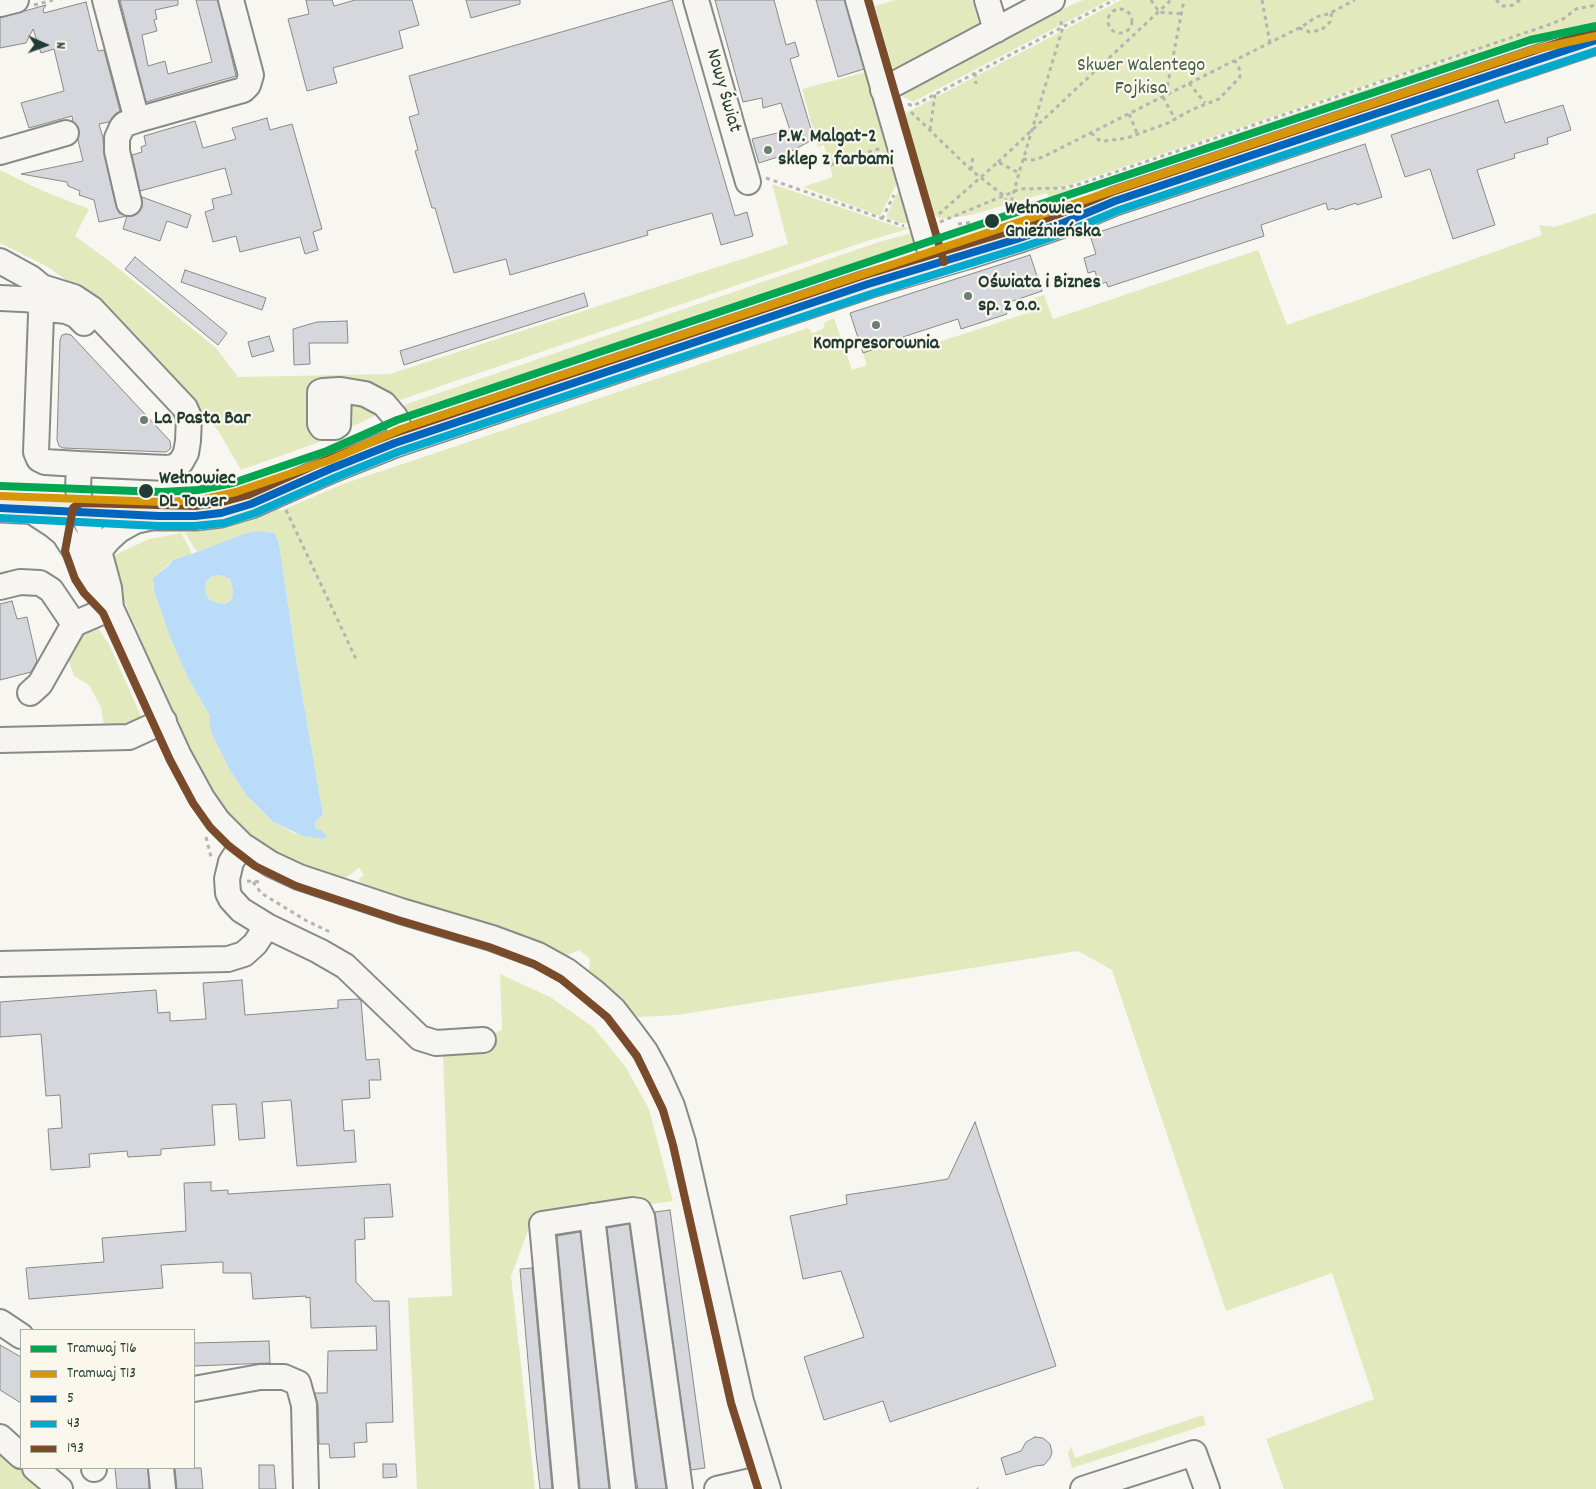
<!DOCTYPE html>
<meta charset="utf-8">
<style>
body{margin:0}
#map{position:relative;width:1596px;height:1489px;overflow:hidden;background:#f8f6f0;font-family:Dekko,sans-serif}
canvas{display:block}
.legend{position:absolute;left:20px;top:1329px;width:175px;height:140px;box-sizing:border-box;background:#fbf7ec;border:1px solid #a3ada2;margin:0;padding:6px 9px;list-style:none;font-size:15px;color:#1f3d34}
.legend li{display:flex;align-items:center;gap:10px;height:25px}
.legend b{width:25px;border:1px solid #a3ada2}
.north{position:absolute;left:20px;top:20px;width:50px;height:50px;-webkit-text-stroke:4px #fbf7ec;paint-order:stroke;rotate:92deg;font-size:14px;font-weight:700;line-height:20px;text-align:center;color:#1f3d34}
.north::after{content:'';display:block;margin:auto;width:18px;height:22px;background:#1f3d34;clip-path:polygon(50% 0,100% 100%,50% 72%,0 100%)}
</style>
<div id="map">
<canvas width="1596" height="1489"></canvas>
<ul class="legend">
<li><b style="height:6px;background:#00a651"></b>Tramwaj T16</li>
<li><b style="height:6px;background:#d79608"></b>Tramwaj T13</li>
<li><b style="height:6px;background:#0065bd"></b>5</li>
<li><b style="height:6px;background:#00a9ce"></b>43</li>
<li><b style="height:6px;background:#7a4b2a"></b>193</li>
</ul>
<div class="north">N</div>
</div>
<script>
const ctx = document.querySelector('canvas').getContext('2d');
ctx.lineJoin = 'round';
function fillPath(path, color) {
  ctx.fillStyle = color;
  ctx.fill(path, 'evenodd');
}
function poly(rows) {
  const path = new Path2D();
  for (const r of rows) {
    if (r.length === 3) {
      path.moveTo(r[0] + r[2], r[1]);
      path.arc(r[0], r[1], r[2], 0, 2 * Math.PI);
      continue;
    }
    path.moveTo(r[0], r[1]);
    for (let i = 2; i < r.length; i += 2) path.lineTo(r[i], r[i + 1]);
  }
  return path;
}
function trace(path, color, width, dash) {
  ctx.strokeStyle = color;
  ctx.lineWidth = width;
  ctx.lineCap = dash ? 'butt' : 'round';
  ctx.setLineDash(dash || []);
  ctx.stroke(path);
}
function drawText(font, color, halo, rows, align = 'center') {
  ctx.font = font + ' Dekko,sans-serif';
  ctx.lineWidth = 4.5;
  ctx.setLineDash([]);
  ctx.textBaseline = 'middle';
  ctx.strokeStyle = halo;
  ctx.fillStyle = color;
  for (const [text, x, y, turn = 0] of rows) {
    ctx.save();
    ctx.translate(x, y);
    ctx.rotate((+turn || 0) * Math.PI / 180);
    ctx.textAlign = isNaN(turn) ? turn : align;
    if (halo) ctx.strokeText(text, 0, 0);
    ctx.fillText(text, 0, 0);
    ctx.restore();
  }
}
const green = poly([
 [895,0,972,0,982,34,896,80,875,6],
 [1083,0,1109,0,913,102,900,95,1056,12],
 [1121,0,1596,0,1596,22,1522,38,1049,198,1047,193,971,215,943,219,938,218,934,214,904,114],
 [1504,42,1077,188,1055,190,1373,83],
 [866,72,897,183,880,216,803,187,833,177,824,145,818,147,802,89],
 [0,170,43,191,89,209,75,236,113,264,216,348,238,377,390,374,788,244,772,184,898,227,911,228,867,241,391,403,376,415,325,440,241,470,219,432,190,395,74,286,48,267,0,243],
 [899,189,909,223,901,223,886,217],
 [1596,213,1596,1489,1284,1489,1266,1439,1374,1399,1332,1273,1226,1311,1112,970,1078,951,677,1015,638,1017,610,988,589,971,590,959,579,950,566,956,527,938,476,920,360,885,359,879,364,875,359,868,343,880,310,868,283,856,244,830,224,808,213,792,188,748,122,596,111,557,149,539,181,533,190,549,191,554,173,560,153,578,154,591,171,638,188,678,210,716,213,737,231,772,247,796,260,810,273,822,294,833,324,839,326,839,321,830,315,828,316,821,323,815,296,658,279,544,275,533,258,531,246,533,197,552,185,533,234,525,278,507,280,511,343,484,808,328,813,333,823,329,825,322,834,318,852,370,867,365,863,353,905,339,908,352,1037,310,1034,298,1044,295,1053,319,1258,250,1287,325,1542,235,1539,225,1555,227],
 [912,233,915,244,401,415,400,407,404,405,879,242],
 [220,575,230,579,233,589,232,599,226,604,217,603,209,599,205,592,206,582,212,576],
 [96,625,110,646,145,725,105,733,101,707,89,685,74,676,66,653,75,637],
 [500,974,550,997,593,1027,625,1066,649,1109,673,1201,532,1220,511,1276,535,1489,417,1489,408,1298,452,1296,443,1055,502,1030],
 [1203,1415,1206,1425,1072,1468,1068,1453,1071,1446,1075,1458],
 [0,1445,21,1463,21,1468,27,1468,52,1489,0,1489]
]);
const water = poly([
 [258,531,275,533,279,544,296,658,323,815,316,821,315,828,321,830,327,836,324,839,303,836,273,822,247,796,231,772,213,737,209,723,210,716,188,678,171,639,154,591,153,578,169,565,173,560,197,552,246,533],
 [220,575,230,579,233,589,232,599,226,604,217,603,209,599,205,592,206,582,212,576]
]);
const building = poly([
 [120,0,178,0,178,5,155,10,157,19,154,20,157,31,142,35,148,66,165,61,168,74,212,62,196,0,218,0,236,76,146,102,120,0],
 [306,0,332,0,334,6,355,0,412,0,419,25,399,31,403,48,333,68,337,83,307,91,288,19,309,14,306,0],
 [466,0,520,0,520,4,471,18,466,0],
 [672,0,735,216,747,212,753,236,721,245,712,213,647,231,648,235,510,275,506,259,454,273,435,208,432,208,415,151,418,150,409,117,419,114,409,76,672,0],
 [715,0,774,0,786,45,795,42,799,56,790,59,814,139,784,155,759,163,752,139,790,130,781,103,763,108,762,98,743,102,715,0],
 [816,0,845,0,864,69,838,77,816,0],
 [86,2,98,51,104,50,120,111,115,114,109,122,99,124,103,138,104,154,116,206,119,213,127,216,99,222,94,200,79,195,80,191,68,186,67,182,21,174,83,161,78,140,79,130,73,122,72,116,29,128,21,103,64,91,54,49,41,53,33,29,26,43,0,48,0,18,46,5,43,10,44,13,86,2],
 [1498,100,1505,123,1563,105,1571,130,1547,138,1548,144,1514,154,1515,158,1477,170,1495,225,1453,239,1430,169,1405,177,1391,135,1498,100],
 [267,118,270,130,292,124,322,229,313,232,318,250,305,254,300,237,240,252,236,236,213,242,205,212,214,209,212,199,232,194,225,168,140,191,132,155,142,152,141,147,146,145,144,136,195,121,203,148,236,139,232,128,267,118],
 [1365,144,1382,197,1357,205,1356,203,1335,210,1334,208,1328,210,1326,203,1261,225,1264,236,1108,287,1106,282,1099,285,1095,271,1088,273,1084,258,1096,254,1090,235,1365,144],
 [142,197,191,215,187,228,167,221,160,241,123,229,127,216,133,216,138,213,142,207,142,197],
 [1030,255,1042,291,1004,304,1007,314,961,329,958,319,903,337,903,339,863,353,850,313,1030,255],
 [135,257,227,333,218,345,125,269,135,257],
 [185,270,266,298,262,310,181,282,185,270],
 [584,293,588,306,404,365,400,351,584,293],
 [347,321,348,343,309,343,310,364,294,365,293,329,317,322,347,321],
 [66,334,71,335,170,441,171,448,169,450,166,452,63,448,59,446,57,440,60,340,62,335,66,334],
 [269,336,274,351,252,357,248,342,269,336],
 [12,601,17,619,27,617,37,661,31,672,0,680,0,604,12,601],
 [242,980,245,1015,338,1008,338,1000,359,999,361,1001,366,1060,379,1059,381,1080,369,1080,370,1098,342,1100,344,1131,354,1130,356,1162,297,1166,291,1100,262,1102,265,1138,239,1140,236,1104,212,1105,215,1145,161,1149,161,1155,128,1157,127,1151,89,1154,90,1167,51,1170,48,1129,62,1128,60,1095,46,1096,41,1034,0,1037,0,1002,156,990,158,1013,170,1012,170,1021,206,1019,203,983,242,980],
 [975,1122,1056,1366,890,1422,883,1401,824,1420,804,1357,864,1337,841,1271,803,1279,790,1216,847,1204,846,1195,918,1184,948,1179,975,1122],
 [211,1182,211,1191,228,1190,228,1194,390,1184,393,1217,364,1218,365,1239,355,1240,356,1282,374,1301,389,1301,393,1422,366,1423,367,1442,354,1443,355,1457,330,1458,329,1444,319,1444,318,1405,315,1393,327,1393,328,1351,377,1350,376,1326,311,1328,310,1297,306,1298,306,1296,253,1299,251,1273,223,1273,223,1262,161,1265,163,1288,29,1299,26,1268,104,1262,102,1238,186,1231,184,1183,211,1182],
 [670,1210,705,1468,691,1470,655,1212,670,1210],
 [629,1224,666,1489,638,1489,635,1472,607,1228,629,1224],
 [580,1232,609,1489,580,1489,557,1236,580,1232],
 [532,1268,552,1489,540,1489,536,1453,520,1269,532,1268],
 [269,1341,270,1363,194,1366,194,1343,269,1341],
 [0,1345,21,1357,21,1403,0,1390,0,1345],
 [1035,1437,1043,1438,1050,1444,1052,1453,1050,1458,1044,1465,1035,1466,1006,1475,1001,1458,1021,1451,1026,1442,1035,1437],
 [383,1464,396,1464,397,1477,383,1478,383,1464],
 [259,1465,274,1465,276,1489,259,1489,259,1465],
 [115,1468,148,1468,149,1489,117,1489,115,1468],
 [175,1468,201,1468,203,1489,177,1489,175,1468]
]);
const path = poly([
 [1151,0,1159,12,1182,14],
 [1262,0,1270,43],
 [1496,0,1503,6,1508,6,1513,5,1520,0],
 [34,5,53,0],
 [1120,21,12],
 [1299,28,1310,32,1321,30,1330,22,1332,12],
 [975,73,976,84],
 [1189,83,1205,103],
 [1168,94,1167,88,1184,0],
 [1163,97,1175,119],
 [908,104,913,106,1114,0],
 [911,112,971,170,1003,195,1010,206],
 [1129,114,1137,133],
 [930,130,935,94],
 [1091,133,1099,140,1104,141,1127,138,1168,123,1191,110,1219,99,1240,77,1239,68,1235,61],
 [1023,159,1033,160,1043,157,1303,26,1316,17,1328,14,1355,0],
 [998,162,1171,0],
 [830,165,881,148],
 [971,170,973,156],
 [766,178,904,226],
 [1011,209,1010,206,1019,173,1063,27,1059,18],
 [939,214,998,162,1019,173],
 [882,219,894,195],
 [940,222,1020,189,1063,188,1077,185,1551,24,1563,19,1576,9,1596,5],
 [958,224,974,222],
 [286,510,357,661],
 [206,837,211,857],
 [247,881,263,882],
 [253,882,261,893,307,921,328,931,327,934],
 [977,1488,978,1489]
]);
const minor = poly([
 [105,0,137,120],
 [696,0,748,182],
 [858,0,934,265],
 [987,0,996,30],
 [0,4,16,0],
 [883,90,1052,0],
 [0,152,66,133],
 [129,203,117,151,117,138,122,127,125,124,137,120,243,90,248,85,251,75,231,0],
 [0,261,31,278,42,287,36,452,39,459,45,462,79,464,78,489,82,513,89,528,93,542,99,551,109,588,111,608],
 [42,287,74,297,92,309,185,408,189,417,188,441,186,453,181,462,174,467,167,468,79,464],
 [0,298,41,300],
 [40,308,66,311,76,315,84,323],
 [339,390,338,425,335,427,322,427,320,424,320,392,323,391,339,390,341,390,365,394,384,404,395,417,404,440],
 [30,510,53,525,64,534,75,551,84,574,92,586,111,608,179,756,202,798,218,821,242,845,271,864,299,877,401,911,492,938,538,955,567,971,594,992,614,1010,631,1032,645,1051,658,1075,672,1106,683,1142,741,1401,768,1489],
 [99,551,109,539,119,530,135,521,153,517],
 [0,587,20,582,40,583,51,590,74,624],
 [30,693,40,684,74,624,111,608],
 [0,740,129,737,164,721],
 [242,845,231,862,227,879,228,893,231,899,241,910,267,926,319,951,345,966,420,1038,436,1043,483,1040],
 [0,964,228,959,244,954,255,944,267,926],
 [592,1216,623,1489],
 [0,1322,21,1336],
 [194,1389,260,1377,284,1377,298,1383,304,1405,306,1489],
 [0,1437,21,1456],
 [35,1468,60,1489],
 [161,1468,163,1489],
 [94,1469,94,1468],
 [566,1489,542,1224,632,1210,639,1211,642,1217,680,1489],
 [717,1489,764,1478],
 [1083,1489,1194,1453,1207,1489]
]);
const major = poly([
 [0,508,158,516,195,516,221,513,251,504,330,469,395,443,868,284,967,255,1017,239,1063,223,1115,201,1596,40]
]);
const bus1 = poly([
 [0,508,158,516,195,516,221,513,251,504,330,469,395,443,868,284,1017,239,1063,223,1115,201,1596,40]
]);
const bus2 = poly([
 [0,518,158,526,195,526,224,523,255,513,334,478,398,452,871,294,1020,248,1067,232,1119,210,1596,51]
]);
const bus3 = poly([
 [868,0,944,262],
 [758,1489,731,1403,673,1145,663,1110,637,1056,607,1017,561,979,534,964,489,947,398,920,296,886,255,866,229,846,210,827,193,803,170,760,103,613,84,593,75,579,65,551,73,508,77,505,82,503,195,506,219,503,248,495,326,460,392,434,865,275,1014,230,1059,214,1112,192,1593,31]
]);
const tram1 = poly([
 [0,486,162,492,198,490,233,483,327,451,397,420,1530,40,1596,26]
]);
const tram2 = poly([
 [0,496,163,502,200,500,236,492,330,460,401,429,1533,50,1596,36]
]);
const markers = [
 [768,150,5,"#6b7e76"],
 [992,221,8,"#1f3d34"],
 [968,296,5,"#6b7e76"],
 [876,325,5,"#6b7e76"],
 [144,420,5,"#6b7e76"],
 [146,491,8,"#1f3d34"]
];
const parkNames = [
 ["Skwer Walentego",1141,67],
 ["Fojkisa",1141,90]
];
const streetNames = [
 ["Nowy Świat",722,91,74]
];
const poiNames = [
 ["P.W. Malgat-2",778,138],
 ["sklep z farbami",778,161],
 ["Oświata i Biznes",978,284],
 ["sp. z o.o.",978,307],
 ["Kompresorownia",876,345,"center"],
 ["La Pasta Bar",154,420]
];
const stopNames = [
 ["Wełnowiec",1005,210],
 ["Gnieźnieńska",1005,233],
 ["Wełnowiec",159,480],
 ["DL Tower",159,503]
];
fillPath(green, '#e2eabd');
fillPath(water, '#badcf8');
fillPath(building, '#d5d7dd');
trace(building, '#868b86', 1);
trace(minor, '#868b86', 28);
trace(major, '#868b86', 31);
trace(path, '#b2b5b1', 3, [4, 4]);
trace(minor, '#f6f5f1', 24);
trace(major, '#efeae2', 28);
trace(bus1, '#0065bd', 8);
trace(bus2, '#00a9ce', 8);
trace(bus3, '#7a4b2a', 8);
trace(tram1, '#00a651', 8);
trace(tram2, '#d79608', 8);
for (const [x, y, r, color] of markers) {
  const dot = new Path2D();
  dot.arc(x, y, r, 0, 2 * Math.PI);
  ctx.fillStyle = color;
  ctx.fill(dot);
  trace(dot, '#fbf7ec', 2);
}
drawText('20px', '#425e47', '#fbf7ec', parkNames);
drawText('20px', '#1f3d34', '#fbf7ec', streetNames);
drawText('bold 20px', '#1f3d34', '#fbf7ec', poiNames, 'left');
drawText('bold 20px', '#1f3d34', '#fbf7ec', stopNames, 'left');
</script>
